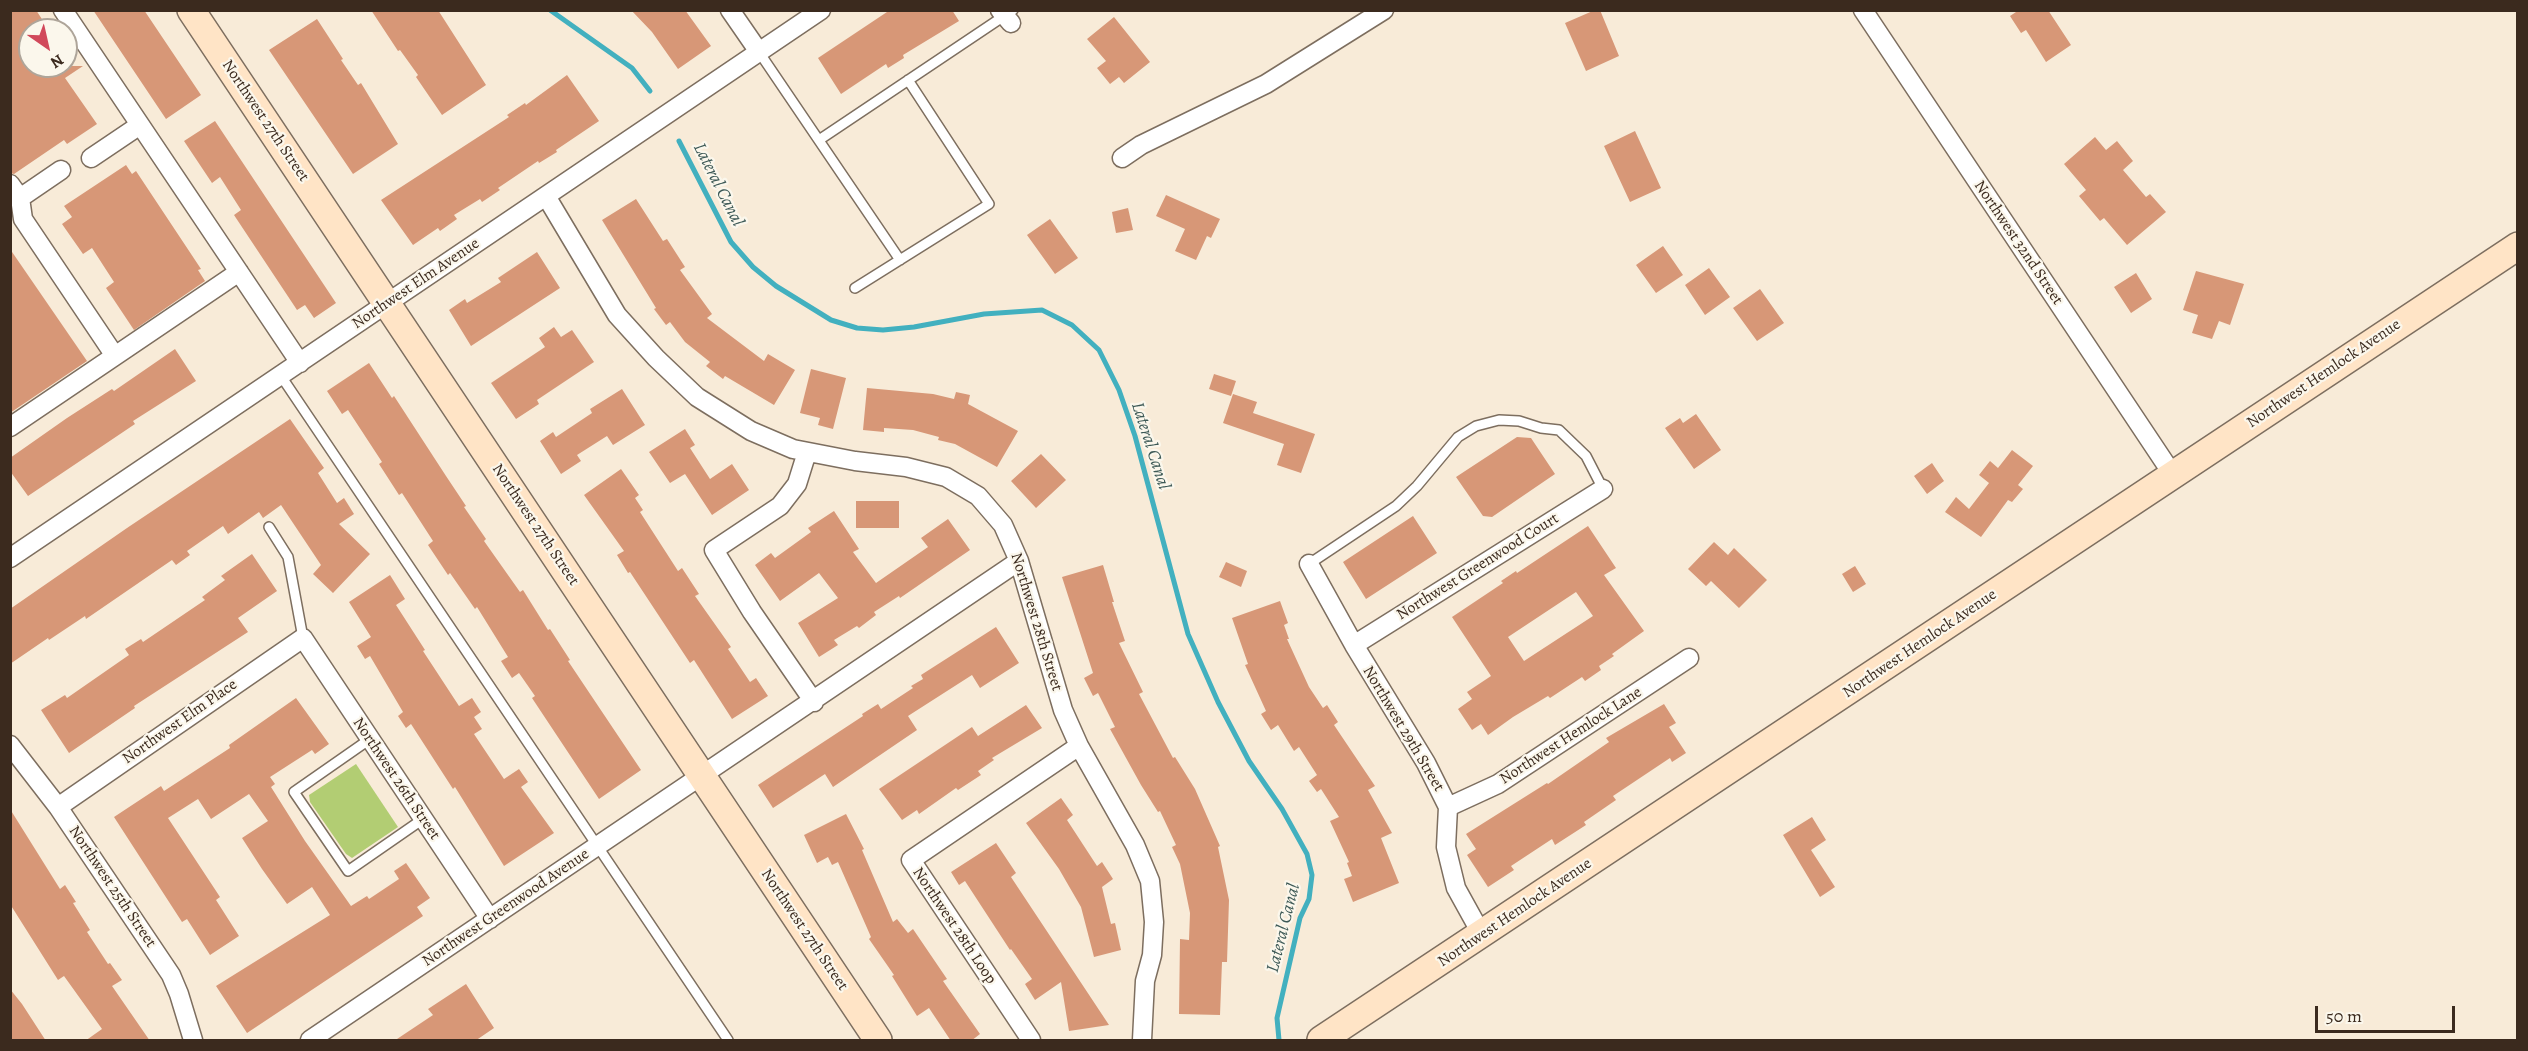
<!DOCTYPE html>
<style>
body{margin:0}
#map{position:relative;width:2528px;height:1051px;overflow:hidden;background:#f8ebd8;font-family:Alegreya,serif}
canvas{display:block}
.frame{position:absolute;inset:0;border:12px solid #3b2a1e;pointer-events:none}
.north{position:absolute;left:18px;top:18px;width:60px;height:60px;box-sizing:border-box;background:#fbf7ec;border:2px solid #aea59a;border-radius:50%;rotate:146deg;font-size:16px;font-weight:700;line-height:24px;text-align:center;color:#3b2a1e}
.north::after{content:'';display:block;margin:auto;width:21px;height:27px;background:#d1495b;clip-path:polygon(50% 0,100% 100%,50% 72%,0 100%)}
.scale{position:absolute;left:2315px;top:1006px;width:140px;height:27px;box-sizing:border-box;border:3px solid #3b2a1e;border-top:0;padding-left:8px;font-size:18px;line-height:21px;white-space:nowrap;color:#3b2a1e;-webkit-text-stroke:4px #fbf7ec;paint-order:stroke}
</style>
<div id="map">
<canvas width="2528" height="1051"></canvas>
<div class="frame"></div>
<div class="north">N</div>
<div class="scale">50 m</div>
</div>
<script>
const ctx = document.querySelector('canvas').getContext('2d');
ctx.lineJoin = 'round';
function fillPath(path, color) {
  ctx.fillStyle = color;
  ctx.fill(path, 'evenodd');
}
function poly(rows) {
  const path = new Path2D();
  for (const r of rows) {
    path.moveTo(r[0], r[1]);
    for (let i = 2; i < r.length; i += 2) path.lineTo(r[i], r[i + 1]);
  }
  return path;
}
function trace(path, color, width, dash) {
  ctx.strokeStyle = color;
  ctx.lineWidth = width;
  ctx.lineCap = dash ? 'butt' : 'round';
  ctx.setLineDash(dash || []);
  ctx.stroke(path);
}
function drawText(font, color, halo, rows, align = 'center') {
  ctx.font = font + ' Alegreya,serif';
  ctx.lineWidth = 4.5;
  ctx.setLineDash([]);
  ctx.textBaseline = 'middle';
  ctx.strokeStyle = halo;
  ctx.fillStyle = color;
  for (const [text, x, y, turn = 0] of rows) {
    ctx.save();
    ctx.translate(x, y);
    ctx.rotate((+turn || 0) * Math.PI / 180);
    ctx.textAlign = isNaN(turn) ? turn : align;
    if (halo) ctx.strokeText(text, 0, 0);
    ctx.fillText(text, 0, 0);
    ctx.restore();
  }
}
const green = poly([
 [356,764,398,827,352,858,346,854,310,802,309,795]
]);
const stream = poly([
 [550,10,632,68,650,91],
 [679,141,731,242,753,267,776,286,831,320,857,328,883,330,914,327,984,314,1042,310,1072,325,1099,350,1119,390,1135,436,1188,634,1218,702,1249,761,1282,809,1307,854,1312,875,1309,899,1300,918,1277,1018,1279,1040]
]);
const building = poly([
 [10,10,36,10,49,30,30,30,30,66,83,66,65,78,97,124,67,144,64,140,14,174,10,173],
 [93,10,144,10,201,95,166,119],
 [371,10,438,10,486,85,442,115,416,77,418,75,400,50,398,51],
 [631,10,685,10,711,46,678,69,652,32],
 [890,10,952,10,959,21,903,55,904,58,888,68,886,64,841,94,818,58],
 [1595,10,1600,10,1619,56,1586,71,1565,23],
 [2019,10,2048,10,2071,45,2046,62,2026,30,2021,33,2010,16],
 [1114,17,1150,62,1124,83,1119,77,1110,84,1097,68,1106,61,1087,39],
 [317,19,343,59,341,60,358,85,361,83,398,144,353,174,269,50],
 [567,75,599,121,556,150,557,152,539,163,538,161,498,188,500,190,482,202,480,199,454,215,457,219,440,231,438,228,413,245,381,200,509,117,507,115,525,103,526,105],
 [215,121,336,303,314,318,305,305,297,310,234,215,241,210,220,177,212,183,184,141],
 [1635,131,1661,188,1630,202,1604,146],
 [2095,137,2106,150,2117,141,2133,161,2123,170,2146,197,2150,194,2166,212,2127,245,2104,218,2100,221,2079,196,2086,190,2064,164],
 [126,165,132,174,136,171,201,269,198,270,205,281,134,330,106,288,114,282,92,248,83,254,62,224,72,217,64,206],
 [1166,195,1220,219,1211,238,1207,236,1196,260,1175,251,1185,229,1156,216],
 [636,199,663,241,667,239,685,267,680,270,712,314,707,318,764,361,768,354,795,370,774,405,725,376,723,379,706,366,710,362,685,342,670,322,666,325,654,309,656,308,602,220],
 [1128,208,1133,230,1116,233,1112,212],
 [1050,219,1078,258,1055,274,1027,235],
 [1663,246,1683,275,1656,293,1636,265],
 [10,249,87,361,10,413],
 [537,252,560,288,471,346,449,310,465,299,467,303,501,282,498,278],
 [1709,268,1730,297,1705,315,1685,285],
 [2196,271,2244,284,2230,325,2219,321,2212,339,2192,333,2198,315,2183,310],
 [2136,273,2152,299,2131,313,2114,287],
 [1760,289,1784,323,1757,341,1733,308],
 [554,327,561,337,572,330,594,362,537,400,539,404,516,419,491,383,545,347,539,338],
 [175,349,196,381,133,421,135,424,28,496,10,471,10,458,67,418,112,389,114,391],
 [369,363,392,398,394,396,446,476,466,506,464,507,486,539,484,541,520,592,523,590,548,630,550,629,570,660,568,661,641,770,599,799,532,698,535,696,519,673,512,678,501,661,508,657,477,607,475,609,450,573,448,575,428,545,433,541,402,493,399,495,379,464,382,462,348,410,342,414,327,391],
 [811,369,846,378,833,429,818,425,820,418,800,413],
 [1214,374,1236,381,1231,396,1209,389],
 [867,388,933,394,954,399,956,392,970,395,968,404,1018,431,997,467,955,444,938,440,939,437,913,430,884,428,884,432,863,430],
 [622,389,645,425,613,445,607,436,577,455,581,461,561,474,540,441,553,432,556,437,592,413,590,409],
 [1233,394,1257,402,1253,413,1315,434,1301,473,1277,465,1284,444,1223,423],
 [1696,414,1721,450,1694,469,1665,428,1680,418,1683,423],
 [290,419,324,468,318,473,337,503,344,498,354,514,339,524,370,554,333,593,313,574,321,565,281,505,263,518,259,512,228,534,223,526,187,551,190,555,176,565,172,560,86,619,85,616,49,640,48,638,10,664,10,609,127,528],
 [685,429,695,445,690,448,710,479,732,464,749,490,712,515,685,474,670,483,649,452],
 [1517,437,1531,438,1555,474,1492,517,1483,516,1456,477],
 [2012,450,2033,466,2018,485,2023,489,2012,502,2008,500,1981,537,1945,512,1956,497,1969,509,1989,483,1979,475,1990,461,1998,468],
 [1041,454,1066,480,1036,508,1011,481],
 [1932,463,1944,481,1927,494,1914,476],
 [621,469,639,495,635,498,643,510,640,512,678,571,682,568,699,594,695,596,731,647,728,649,750,682,756,678,768,696,732,719,694,660,690,663,630,572,628,573,617,555,624,551,584,495],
 [856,501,899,501,899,528,856,528],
 [834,511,859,549,853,552,876,583,928,547,921,538,948,519,970,550,900,598,899,596,874,612,876,615,859,628,857,626,834,640,838,645,819,657,798,623,838,598,819,573,780,601,755,565,771,553,775,558,811,532,808,528],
 [1413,516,1437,553,1366,599,1343,562],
 [1588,526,1616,568,1604,575,1644,631,1612,654,1614,656,1599,666,1601,670,1585,681,1582,677,1550,698,1548,696,1513,717,1488,735,1481,724,1472,730,1458,709,1472,699,1467,692,1491,676,1452,617,1503,583,1501,581,1516,571,1517,573],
 [1576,592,1593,616,1524,661,1508,637],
 [1714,542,1728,555,1734,548,1767,580,1739,608,1711,581,1706,586,1688,569],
 [252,554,277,591,238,618,248,632,134,706,135,708,69,753,41,710,65,695,67,698,129,655,125,649,141,639,143,642,205,600,202,597,225,580,221,576],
 [1226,562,1247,571,1241,587,1219,577],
 [1103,565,1114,602,1112,602,1125,641,1119,643,1143,692,1139,694,1173,758,1175,757,1195,789,1220,846,1218,847,1229,900,1227,962,1222,962,1220,1015,1179,1014,1180,939,1189,940,1190,913,1180,864,1172,847,1176,845,1160,811,1158,812,1141,785,1110,729,1115,727,1098,693,1093,696,1084,678,1093,673,1062,577],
 [1855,566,1866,584,1853,592,1842,574],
 [390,575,405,599,396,605,425,650,423,651,459,706,472,698,481,712,474,717,482,729,474,734,504,779,519,769,528,782,521,787,554,833,504,866,455,787,453,789,411,724,406,728,398,716,403,712,370,656,365,659,357,646,371,637,349,602],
 [1280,601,1288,623,1284,625,1289,639,1287,639,1309,687,1323,708,1327,705,1338,722,1334,725,1375,786,1368,790,1392,833,1381,838,1399,883,1353,902,1344,879,1352,876,1347,863,1349,862,1330,821,1339,817,1321,789,1317,792,1309,781,1317,775,1299,747,1294,751,1278,725,1271,730,1261,714,1266,711,1245,665,1248,664,1232,618],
 [996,627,1019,663,980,688,972,675,908,716,917,730,833,787,825,774,773,808,758,785,863,716,862,714,878,704,881,709,913,688,911,686,923,679,921,675],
 [296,698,329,744,315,754,312,750,270,777,275,784,271,787,305,841,351,906,367,896,369,899,399,879,394,871,406,863,430,898,417,907,423,916,247,1033,216,986,330,915,312,887,287,904,262,869,242,838,268,821,249,794,211,819,198,799,168,818,220,897,216,900,239,936,210,955,187,919,182,922,114,817,161,786,164,791,230,748,229,745],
 [1664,704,1676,723,1669,727,1686,753,1672,762,1670,758,1613,796,1616,800,1584,822,1586,825,1555,845,1552,839,1511,866,1514,870,1488,887,1467,855,1476,849,1466,834,1547,783,1548,784,1609,742,1606,738],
 [1026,705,1042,728,992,758,994,760,978,771,981,775,958,790,956,788,919,814,917,810,902,820,879,789,972,727,978,736],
 [1061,798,1073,815,1067,820,1097,866,1102,862,1113,879,1102,887,1111,924,1115,923,1121,950,1094,957,1081,907,1059,869,1026,823],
 [10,809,60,889,65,885,76,902,73,903,90,930,87,932,108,964,110,963,122,980,112,986,150,1041,85,1041,102,1029,64,976,58,980,10,904],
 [846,814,864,849,862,850,893,922,897,919,908,933,913,929,947,979,943,981,980,1034,971,1041,951,1041,929,1008,917,1016,892,976,894,975,869,939,871,937,838,862,832,865,828,857,817,863,804,835],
 [1812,817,1826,840,1811,850,1835,887,1820,897,1783,835],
 [996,843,1016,873,1011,877,1109,1025,1069,1031,1061,982,1035,1000,1025,984,1032,979,1011,949,1010,950,965,881,959,885,951,872],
 [466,984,494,1028,475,1041,394,1041,433,1015,428,1009],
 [10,989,22,1004,46,1041,10,1041]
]);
const lane = poly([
 [759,52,900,260],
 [819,140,1013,10],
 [855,288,989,204,908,80],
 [281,376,728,1040],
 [269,527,288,557,303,638],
 [1309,564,1396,506,1417,486,1458,437,1476,426,1499,420,1519,421,1541,428,1559,430,1586,456,1603,489],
 [370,739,294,792,348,871,423,819]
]);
const street = poly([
 [63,10,300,363],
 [730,10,759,52],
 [1000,10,1011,23],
 [1863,10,2173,475],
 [91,158,140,125],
 [1122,158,1141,145,1266,84,1384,10],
 [10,184,20,198,23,219,115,356],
 [546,196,617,315,656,358,697,397,751,431,793,449,855,461,906,467,946,477,978,496,1003,525,1019,561,1063,710,1079,746,1135,845,1150,881,1154,922,1152,955,1145,981,1142,1040],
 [20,198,61,170],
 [10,427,239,272],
 [807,452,797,484,780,506,714,550,752,612,814,702],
 [10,558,821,10],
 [1309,564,1354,645,1426,763,1448,807,1446,847,1456,888,1482,935],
 [1354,645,1603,489],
 [10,745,58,807,171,975,179,994,193,1040],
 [58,807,303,638,490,919],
 [1448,807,1498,784,1689,658],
 [310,1040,1019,561],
 [1031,1040,911,860,1079,746]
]);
const secondary = poly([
 [191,10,878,1040],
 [1321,1040,2518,246]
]);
const streetNames = [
 ["Northwest 27th Street",265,121,56],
 ["Northwest 32nd Street",2018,243,56],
 ["Northwest Elm Avenue",416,284,-34],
 ["Northwest Hemlock Avenue",2324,374,-34],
 ["Northwest 27th Street",535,525,56],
 ["Northwest Greenwood Court",1478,567,-32],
 ["Northwest 28th Street",1036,622,73],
 ["Northwest Hemlock Avenue",1920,644,-34],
 ["Northwest Elm Place",180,722,-35],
 ["Northwest 29th Street",1403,729,59],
 ["Northwest Hemlock Lane",1571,736,-33],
 ["Northwest 26th Street",396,779,56],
 ["Northwest 25th Street",112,887,56],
 ["Northwest Greenwood Avenue",506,908,-34],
 ["Northwest Hemlock Avenue",1515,913,-34],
 ["Northwest 28th Loop",954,926,56],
 ["Northwest 27th Street",804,930,56]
];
const waterNames = [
 ["Lateral Canal",718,185,63],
 ["Lateral Canal",1150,446,72],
 ["Lateral Canal",1284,928,-76]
];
fillPath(green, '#b2cd73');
trace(stream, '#42b0bf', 5);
fillPath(building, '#d79777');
trace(lane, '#7d6e5f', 12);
trace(street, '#7d6e5f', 21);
trace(secondary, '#7d6e5f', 30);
trace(lane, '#fff', 9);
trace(street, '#fff', 18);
trace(secondary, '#ffe4c6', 27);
drawText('16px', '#3b2a1e', '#fbf7ec', streetNames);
drawText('italic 18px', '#3d5956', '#fbf7ec', waterNames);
</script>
